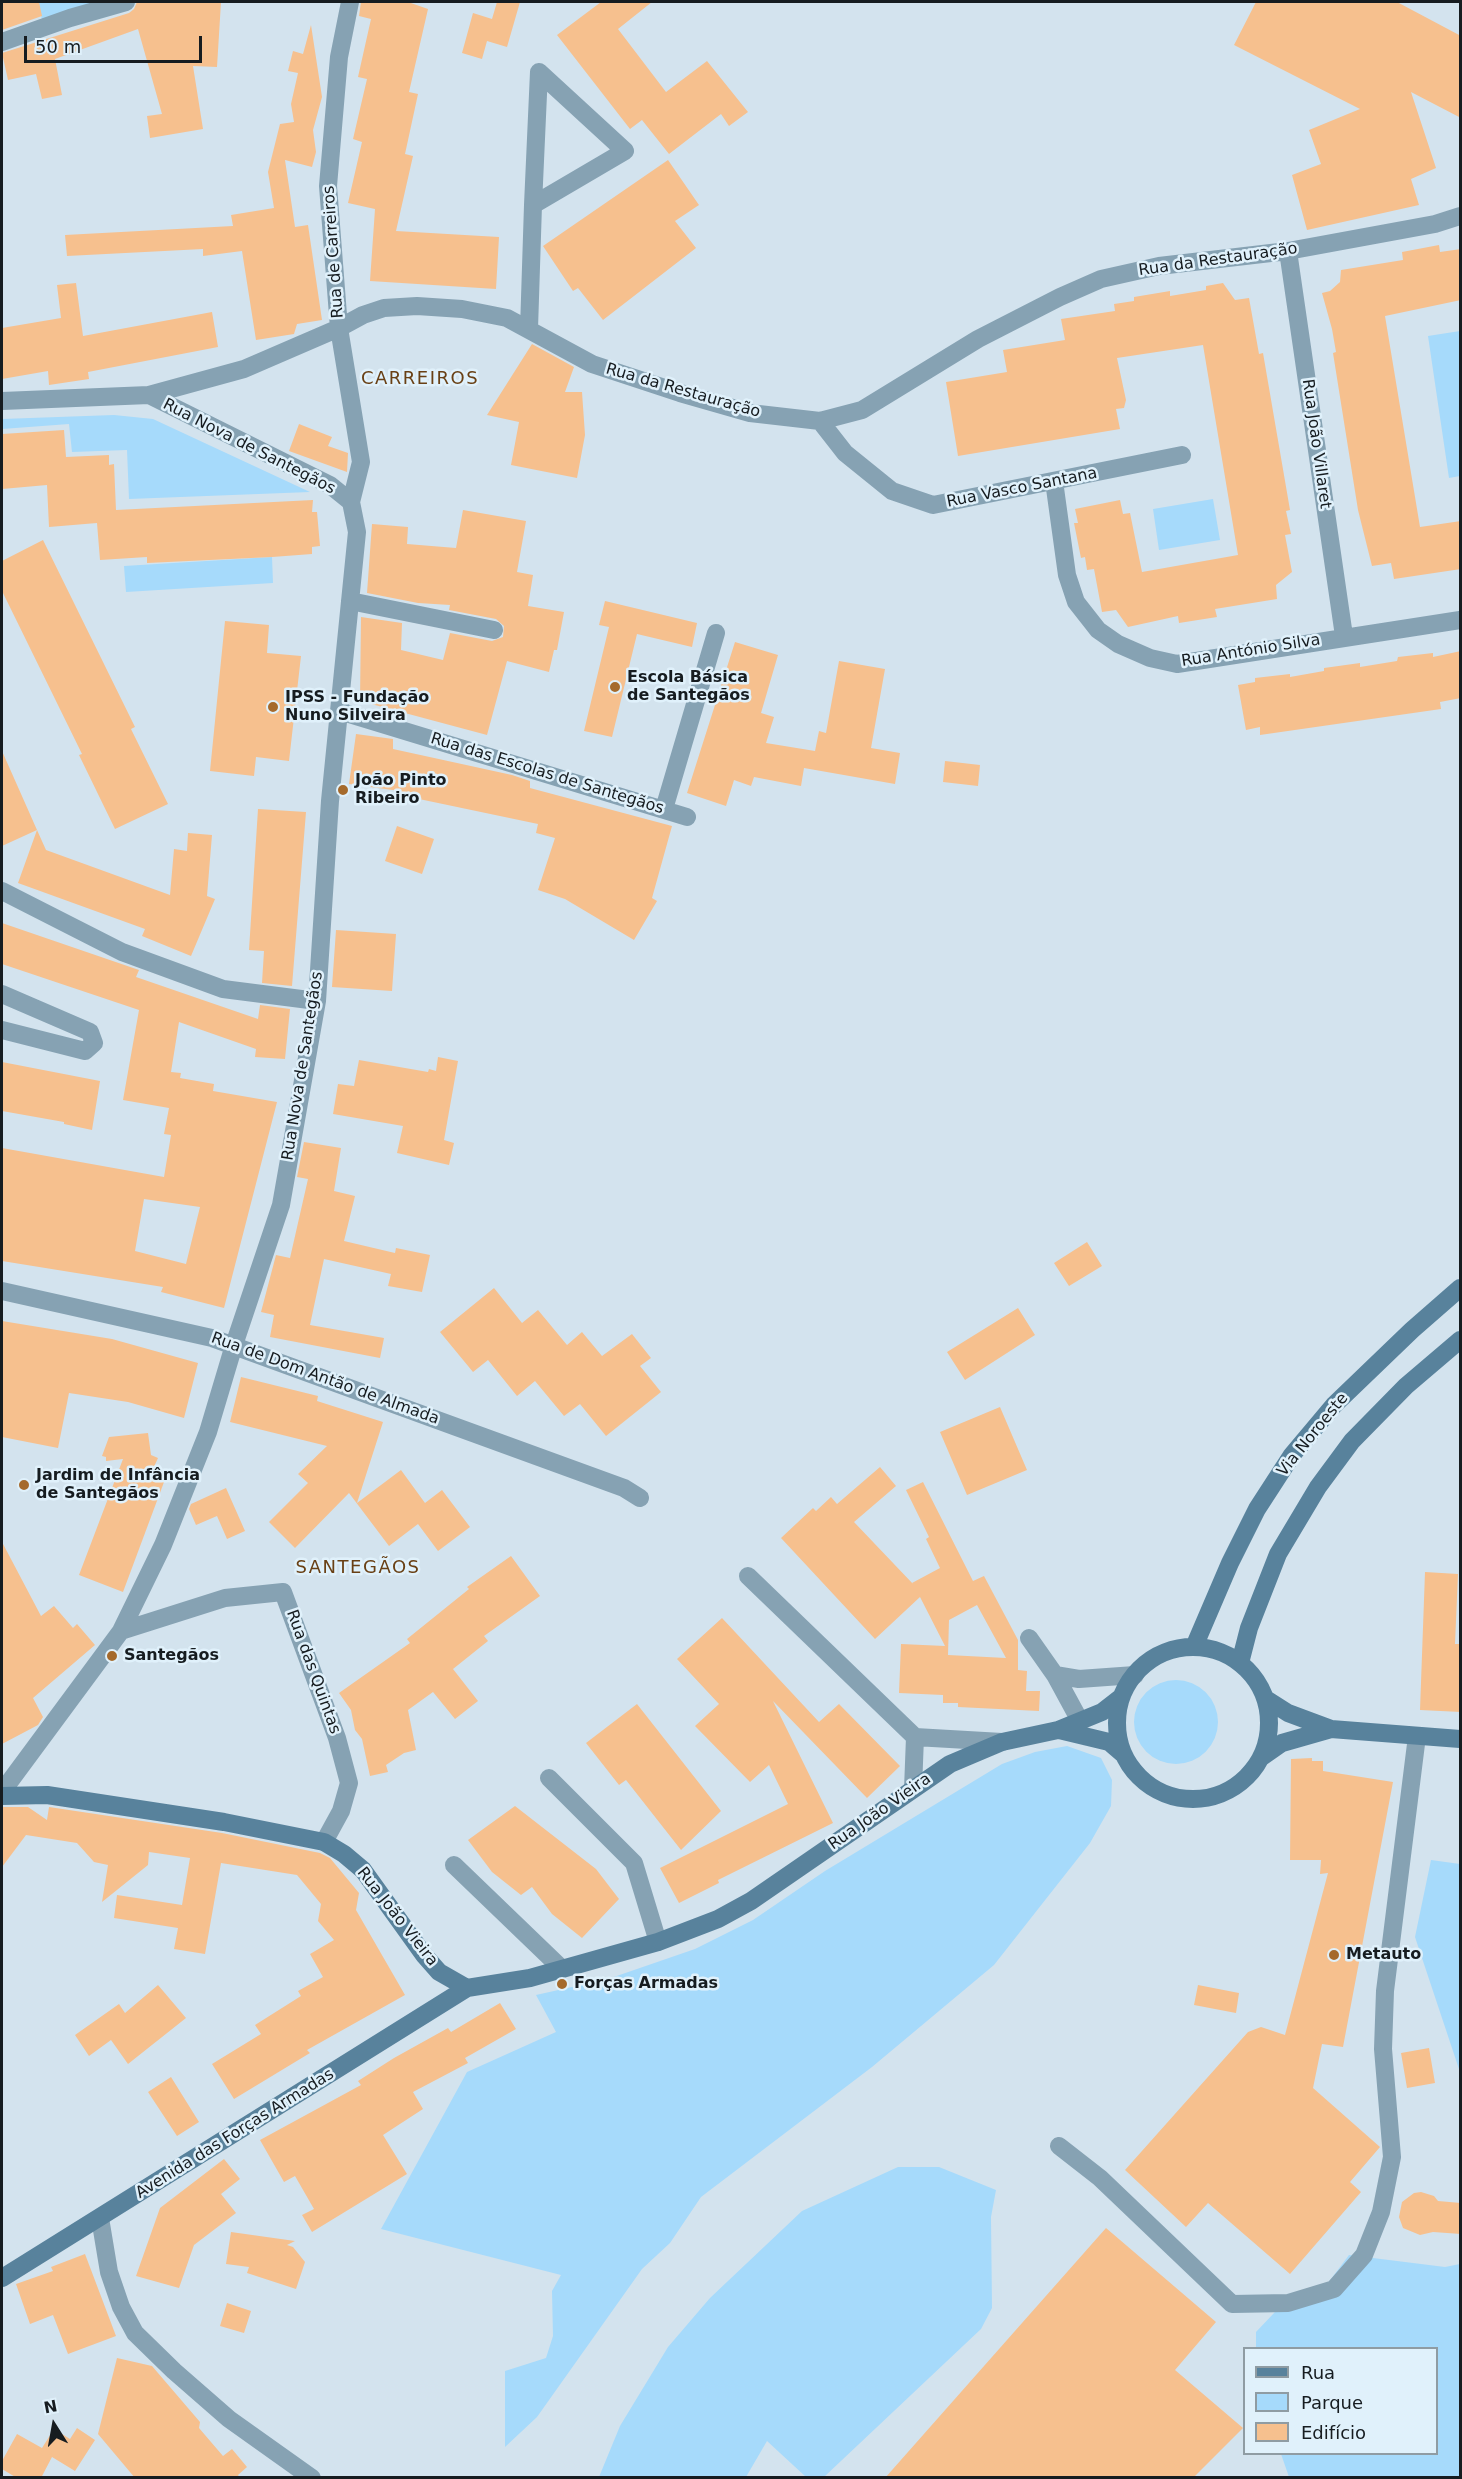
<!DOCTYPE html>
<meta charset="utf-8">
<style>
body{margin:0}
#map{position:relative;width:1462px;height:2479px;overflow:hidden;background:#d3e3ee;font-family:"DejaVu Sans",sans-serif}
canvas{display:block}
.frame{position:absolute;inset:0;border:3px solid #161c20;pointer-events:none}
.legend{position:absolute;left:1243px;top:2347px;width:195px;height:108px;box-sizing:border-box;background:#e0f1fb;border:2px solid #8f9ca3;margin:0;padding:8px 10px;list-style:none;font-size:18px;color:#161c20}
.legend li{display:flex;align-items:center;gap:12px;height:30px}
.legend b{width:30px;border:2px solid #8f9ca3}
.north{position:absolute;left:24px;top:2395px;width:60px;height:60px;-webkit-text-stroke:4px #e0f1fb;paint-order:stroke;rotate:349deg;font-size:16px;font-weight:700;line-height:24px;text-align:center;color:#161c20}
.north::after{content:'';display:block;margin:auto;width:21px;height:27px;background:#161c20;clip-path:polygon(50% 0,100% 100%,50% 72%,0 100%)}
.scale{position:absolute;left:24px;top:36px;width:178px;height:27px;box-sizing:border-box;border:3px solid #161c20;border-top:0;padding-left:8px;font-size:18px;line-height:21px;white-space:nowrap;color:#161c20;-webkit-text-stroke:4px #e0f1fb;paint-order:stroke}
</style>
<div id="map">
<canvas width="1462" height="2479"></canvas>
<div class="frame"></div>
<ul class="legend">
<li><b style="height:8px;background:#58829c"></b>Rua</li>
<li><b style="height:16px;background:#a6dafb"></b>Parque</li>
<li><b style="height:16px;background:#f6c08e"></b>Edifício</li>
</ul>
<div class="north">N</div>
<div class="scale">50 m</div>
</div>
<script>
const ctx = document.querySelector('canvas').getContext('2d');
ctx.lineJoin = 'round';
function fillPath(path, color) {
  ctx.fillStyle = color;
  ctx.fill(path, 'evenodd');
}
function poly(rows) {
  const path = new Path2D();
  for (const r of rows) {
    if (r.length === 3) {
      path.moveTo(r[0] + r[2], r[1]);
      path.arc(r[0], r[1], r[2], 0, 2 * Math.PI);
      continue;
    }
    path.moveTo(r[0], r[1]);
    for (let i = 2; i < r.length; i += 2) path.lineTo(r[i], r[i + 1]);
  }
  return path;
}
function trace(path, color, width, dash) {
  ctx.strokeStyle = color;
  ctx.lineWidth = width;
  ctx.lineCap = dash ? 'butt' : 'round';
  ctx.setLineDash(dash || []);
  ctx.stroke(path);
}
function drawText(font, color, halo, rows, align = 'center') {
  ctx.font = font + ' "DejaVu Sans",sans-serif';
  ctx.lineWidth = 5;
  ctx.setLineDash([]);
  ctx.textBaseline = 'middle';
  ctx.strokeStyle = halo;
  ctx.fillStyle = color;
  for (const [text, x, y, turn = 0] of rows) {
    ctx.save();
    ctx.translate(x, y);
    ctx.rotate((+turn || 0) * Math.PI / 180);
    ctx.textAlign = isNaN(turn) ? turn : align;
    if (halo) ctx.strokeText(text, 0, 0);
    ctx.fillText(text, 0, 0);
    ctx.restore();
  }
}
const green = poly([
 [38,2,93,2,93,4,42,20],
 [1460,331,1460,476,1449,478,1428,336],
 [114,415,153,419,310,492,129,499,127,450,72,452,69,424,2,429,2,419],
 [1213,499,1220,540,1159,550,1153,509],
 [272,557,273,583,126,592,124,566],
 [1176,1722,42],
 [1067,1746,1101,1758,1112,1780,1111,1806,1090,1843,994,1965,872,2067,701,2197,670,2243,642,2269,537,2417,505,2447,505,2371,546,2358,553,2336,552,2291,561,2275,381,2229,467,2072,556,2032,536,1995,608,1979,695,1949,753,1920,825,1871,1002,1764,1035,1752],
 [1431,1860,1460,1864,1460,2072,1415,1937],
 [898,2167,939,2167,996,2190,991,2217,992,2308,981,2329,824,2477,806,2477,767,2441,746,2477,599,2477,620,2426,668,2347,710,2298,802,2211],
 [1349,2255,1445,2267,1460,2264,1460,2477,1289,2477,1281,2454,1436,2454,1436,2348,1256,2348,1256,2332,1292,2294,1325,2287]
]);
const building = poly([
 [2,2,39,2,42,16,2,30],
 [137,2,221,2,217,67,193,66,203,129,150,138,147,116,162,114,138,29,55,59,62,95,42,99,36,74,8,80,2,53,129,13,134,9],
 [361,2,408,2,428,9,409,92,418,94,405,154,413,156,396,231,499,237,496,289,370,281,375,209,348,203,362,142,353,139,367,79,358,77,371,19,359,16],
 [497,2,520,2,507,47,487,41,482,59,462,53,473,13,492,19],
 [601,2,652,2,618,29,666,92,707,61,748,112,729,126,721,114,669,154,642,120,630,129,557,35],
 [1256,2,1397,2,1461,36,1461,118,1411,92,1436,168,1411,179,1419,205,1307,230,1292,175,1321,164,1309,130,1360,109,1234,45],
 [311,25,322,97,313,130,316,152,312,167,285,160,295,227,308,225,322,320,297,324,294,334,256,340,242,251,203,256,203,249,67,256,65,235,233,226,231,215,274,208,268,172,280,124,294,122,291,104,298,73,288,71,293,51,303,54],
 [668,160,699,205,675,221,696,248,603,320,578,288,573,291,543,246],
 [1439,245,1440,252,1461,249,1461,300,1385,316,1420,527,1461,521,1461,569,1394,579,1391,563,1372,566,1358,510,1333,353,1336,352,1332,329,1322,293,1330,291,1340,282,1341,270,1403,260,1402,252],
 [76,283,83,336,212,312,218,347,88,372,89,379,49,385,48,371,2,379,2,328,61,318,57,285],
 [1223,283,1235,300,1249,298,1259,354,1263,353,1290,510,1286,511,1291,534,1285,535,1292,572,1276,585,1277,599,1215,609,1217,617,1179,623,1178,616,1128,627,1116,610,1102,612,1094,569,1087,570,1085,557,1081,558,1074,523,1078,523,1075,509,1120,500,1123,514,1130,513,1142,572,1238,555,1203,345,1117,358,1126,400,1124,408,1116,409,1120,429,958,456,946,382,1007,372,1003,350,1065,340,1061,319,1115,311,1114,304,1134,301,1134,297,1170,291,1170,296,1206,290,1206,286],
 [532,344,574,367,565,392,582,392,585,435,577,478,511,465,519,422,487,415],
 [299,424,332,437,328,446,348,453,347,472,289,451],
 [64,430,66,457,109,455,109,465,114,464,116,510,313,500,312,512,317,512,320,546,312,547,312,554,272,557,147,563,147,557,100,560,97,523,49,527,47,485,2,489,2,434],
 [463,510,526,521,517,572,533,575,528,606,564,612,557,650,554,650,549,672,507,661,487,735,360,701,361,617,402,623,401,650,443,660,450,633,492,641,503,637,504,626,496,619,449,610,450,605,418,603,367,593,372,524,408,527,407,544,456,548],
 [43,540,135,727,131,729,168,804,115,829,79,755,82,754,2,591,2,561],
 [605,601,697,623,692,647,637,634,612,737,584,731,609,627,599,625],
 [225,621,269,625,267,653,301,656,289,761,256,757,254,776,210,771],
 [735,642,778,655,761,713,774,717,766,743,815,751,819,731,826,733,839,661,885,669,871,748,900,753,895,784,804,768,801,786,754,777,751,786,734,780,726,806,687,793],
 [1461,651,1461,698,1440,702,1441,709,1260,735,1260,727,1246,730,1238,685,1255,682,1255,678,1290,674,1290,677,1324,671,1324,668,1360,663,1360,667,1397,661,1398,657,1433,653,1433,657],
 [356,734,393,739,393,749,512,775,530,781,530,788,672,826,652,898,657,901,634,940,565,899,538,890,555,838,536,833,538,824,400,795,400,791,349,784],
 [2,751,37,830,2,846],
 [945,761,980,765,978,786,943,782],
 [258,809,306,812,292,986,262,983,264,951,249,950],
 [397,826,434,839,422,874,385,861],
 [37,830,46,850,170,895,174,849,187,851,188,833,212,835,207,896,215,899,191,956,142,936,145,929,18,883],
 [2,923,139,970,136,977,258,1019,260,1005,290,1009,285,1059,255,1057,256,1049,179,1022,171,1072,181,1073,180,1078,214,1084,213,1091,277,1102,224,1308,161,1292,163,1287,2,1261,2,1148,164,1177,171,1135,164,1134,169,1108,123,1100,139,1010,2,964],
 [144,1199,200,1207,186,1264,135,1251],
 [336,930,396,934,392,991,332,987],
 [438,1057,458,1061,444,1140,454,1143,449,1165,397,1153,403,1126,333,1114,338,1084,354,1086,359,1060,428,1072,429,1069,436,1071],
 [2,1062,100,1081,92,1130,64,1124,64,1122,2,1111],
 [304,1142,341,1148,334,1191,355,1196,344,1241,395,1253,396,1248,430,1255,422,1292,388,1286,391,1274,324,1259,310,1325,384,1338,380,1358,270,1337,274,1315,261,1312,276,1255,290,1258,308,1179,297,1177],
 [1087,1242,1102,1266,1069,1286,1054,1263],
 [494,1288,522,1323,538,1310,567,1345,582,1332,602,1356,632,1334,651,1358,640,1366,661,1392,606,1436,580,1404,564,1416,535,1381,517,1396,488,1360,473,1372,440,1332],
 [1018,1308,1035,1335,965,1380,947,1352],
 [2,1321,112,1339,198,1363,184,1418,128,1402,69,1393,58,1448,2,1437],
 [241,1377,318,1396,317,1401,383,1422,357,1503,401,1470,425,1503,442,1490,470,1527,438,1551,418,1524,389,1546,349,1493,295,1548,269,1522,308,1483,298,1474,327,1446,230,1422],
 [1000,1407,1027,1470,967,1495,940,1432],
 [148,1433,151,1455,158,1458,153,1469,167,1474,123,1592,79,1575,123,1459,106,1461,106,1457,102,1456,109,1437],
 [880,1467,896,1486,854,1522,914,1585,912,1583,940,1568,926,1539,929,1537,906,1490,923,1482,973,1581,984,1576,1018,1640,1018,1670,1027,1671,1026,1691,1040,1691,1039,1711,958,1707,958,1703,943,1703,943,1695,899,1693,901,1644,945,1646,920,1597,875,1639,781,1538,813,1508,816,1511,831,1497,837,1504],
 [977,1605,1006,1658,948,1655,949,1620],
 [226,1488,245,1531,227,1539,217,1516,196,1525,189,1509,191,1504],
 [2,1542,41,1616,54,1606,73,1628,77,1624,95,1645,33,1698,43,1717,38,1725,2,1744],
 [511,1556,540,1596,484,1636,488,1641,453,1669,478,1701,455,1719,433,1692,408,1710,416,1750,404,1753,386,1765,388,1772,370,1776,362,1739,355,1730,351,1710,339,1693,410,1643,407,1639,469,1589,467,1587],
 [1425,1572,1458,1574,1455,1644,1461,1644,1461,1712,1420,1710],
 [722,1618,819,1722,839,1704,900,1766,867,1798,773,1701,833,1823,718,1880,719,1883,679,1903,660,1868,788,1804,769,1765,750,1782,695,1726,719,1704,677,1659],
 [637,1704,721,1811,681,1850,626,1780,619,1785,586,1743],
 [1312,1758,1312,1761,1323,1761,1323,1771,1393,1782,1343,2047,1322,2044,1313,2088,1380,2147,1350,2182,1361,2192,1290,2274,1208,2203,1186,2227,1125,2170,1248,2032,1261,2027,1285,2035,1328,1873,1320,1874,1321,1860,1290,1860,1291,1759],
 [515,1806,596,1869,619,1899,582,1938,552,1914,532,1887,521,1895,492,1872,468,1840],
 [2,1807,28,1807,47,1820,49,1807,222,1833,320,1853,330,1858,359,1893,356,1910,405,1995,307,2050,310,2053,234,2099,212,2064,261,2034,255,2025,301,1996,298,1991,323,1977,310,1954,334,1940,318,1921,321,1904,297,1875,221,1863,205,1954,174,1949,178,1928,114,1918,117,1895,182,1905,190,1858,149,1852,148,1865,102,1902,108,1865,94,1862,77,1843,26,1835,2,1867],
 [158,1985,186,2018,128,2064,111,2040,89,2056,75,2035,119,2004,125,2013],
 [1198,1985,1239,1993,1236,2013,1194,2005],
 [500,2003,516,2029,465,2058,468,2063,413,2092,423,2109,383,2135,407,2174,312,2232,302,2215,314,2209,295,2176,284,2182,260,2140,361,2085,358,2081,394,2058,448,2028,451,2032],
 [1429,2048,1435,2083,1407,2088,1401,2053],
 [171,2077,199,2122,177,2136,148,2092],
 [224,2159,240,2179,221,2194,236,2213,194,2245,179,2288,136,2276,160,2208],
 [1421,2192,1434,2196,1438,2201,1461,2203,1461,2234,1433,2232,1420,2235,1403,2228,1399,2217,1402,2202,1414,2193],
 [1106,2228,1216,2322,1175,2370,1243,2428,1193,2478,885,2478],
 [231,2232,295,2241,287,2245,293,2247,305,2262,296,2289,247,2273,249,2267,226,2264],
 [85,2254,116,2336,68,2354,53,2315,30,2324,16,2284,53,2271,51,2267],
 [227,2303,251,2311,244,2333,220,2326],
 [117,2358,152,2366,200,2422,199,2428,223,2456,232,2449,247,2467,238,2475,240,2478,135,2478,98,2434],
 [77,2428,95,2440,75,2471,52,2457,41,2478,17,2478,2,2469,2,2461,17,2434,42,2448,54,2429,70,2439]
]);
const street = poly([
 [350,2,339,57,328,186,339,328,361,462,351,502],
 [2,42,70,18,126,2],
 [1288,251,1344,636],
 [529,329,533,205,625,151,539,72,533,205],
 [2,401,149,395,244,369,339,328,363,315,384,308,417,306,462,309,507,318,592,364,680,393,750,413,820,421,862,410,978,339,1060,297,1101,279,1159,266,1288,251,1435,224,1460,216],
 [820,421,845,453,892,491,933,505,1182,455],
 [1054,481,1067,575,1076,602,1098,630,1118,644,1150,658,1177,664,1460,620],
 [350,601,494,630],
 [339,711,687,817],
 [664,809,716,633],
 [2,891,122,952,223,989,317,1001],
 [2,994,90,1032,94,1043,85,1051,2,1030],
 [2,1291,212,1338,624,1488,640,1498],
 [748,1576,915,1737],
 [121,1631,225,1598,283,1592,337,1738,349,1783,341,1811,324,1842],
 [1029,1638,1055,1675,1080,1721],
 [1055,1675,1079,1679,1135,1675],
 [549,1778,634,1863,658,1942],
 [913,1789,915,1737,1002,1742],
 [2,1792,121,1631,163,1545,208,1432,234,1345,281,1205,317,1001,330,801,357,532,351,502,330,485,149,395],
 [454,1865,561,1968],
 [1059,2146,1100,2178,1232,2304,1288,2303,1334,2289,1364,2255,1381,2212,1392,2157,1383,2049,1385,1991,1417,1736],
 [100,2218,109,2272,121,2307,135,2333,174,2371,229,2419,312,2478]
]);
const secondary = poly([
 [1194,1647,1230,1563,1257,1509,1292,1455,1334,1405,1412,1330,1460,1288],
 [1193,1723,76],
 [1240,1663,1249,1628,1278,1554,1318,1487,1352,1441,1406,1386,1460,1340],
 [1266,1699,1288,1713,1331,1729,1460,1739],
 [1059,1730,1109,1742,1123,1754],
 [1262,1757,1282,1743,1331,1729],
 [2,1796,47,1795,224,1822,324,1842,344,1854,363,1870,424,1955,439,1972,467,1988,530,1978,658,1942,718,1919,751,1901,950,1764,1002,1742,1058,1730,1102,1712,1120,1698],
 [2,2278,467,1988]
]);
const markers = [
 [615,687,6,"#a56a2c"],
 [273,707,6,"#a56a2c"],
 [343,790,6,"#a56a2c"],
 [24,1485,6,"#a56a2c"],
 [112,1656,6,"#a56a2c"],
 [1334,1955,6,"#a56a2c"],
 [562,1984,6,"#a56a2c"]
];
const streetNames = [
 ["Rua de Carreiros",334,252,-94],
 ["Rua da Restauração",1218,260,-8],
 ["Rua da Restauração",683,391,16],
 ["Rua João Villaret",1316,444,82],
 ["Rua Nova de Santegãos",249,447,27],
 ["Rua Vasco Santana",1022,488,-11],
 ["Rua António Silva",1251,651,-9],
 ["Rua das Escolas de Santegãos",547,774,17],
 ["Rua Nova de Santegãos",303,1066,-81],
 ["Rua de Dom Antão de Almada",325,1379,20],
 ["Via Noroeste",1313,1435,-51],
 ["Rua das Quintas",313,1672,70],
 ["Rua João Vieira",880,1812,-35],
 ["Rua João Vieira",397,1917,52],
 ["Avenida das Forças Armadas",235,2134,-32]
];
const poiNames = [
 ["Escola Básica",627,678],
 ["de Santegãos",627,696],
 ["IPSS - Fundação",285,698],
 ["Nuno Silveira",285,716],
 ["João Pinto",355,781],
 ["Ribeiro",355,799],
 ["Jardim de Infância",36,1476],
 ["de Santegãos",36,1494],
 ["Santegãos",124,1656],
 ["Metauto",1346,1955],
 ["Forças Armadas",574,1984]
];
const neighbourhoodNames = [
 ["CARREIROS",420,379],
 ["SANTEGÃOS",358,1568]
];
fillPath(green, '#a6dafb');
fillPath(building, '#f6c08e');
trace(street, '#86a2b3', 18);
trace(secondary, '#58829c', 18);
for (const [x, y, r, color] of markers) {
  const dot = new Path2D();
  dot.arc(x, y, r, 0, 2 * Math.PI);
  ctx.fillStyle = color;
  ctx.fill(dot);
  trace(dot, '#e0f1fb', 2);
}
drawText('16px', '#161c20', '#e0f1fb', streetNames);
drawText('bold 16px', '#161c20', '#e0f1fb', poiNames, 'left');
ctx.letterSpacing = '1.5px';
drawText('18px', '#694015', '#e0f1fb', neighbourhoodNames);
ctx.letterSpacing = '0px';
</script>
